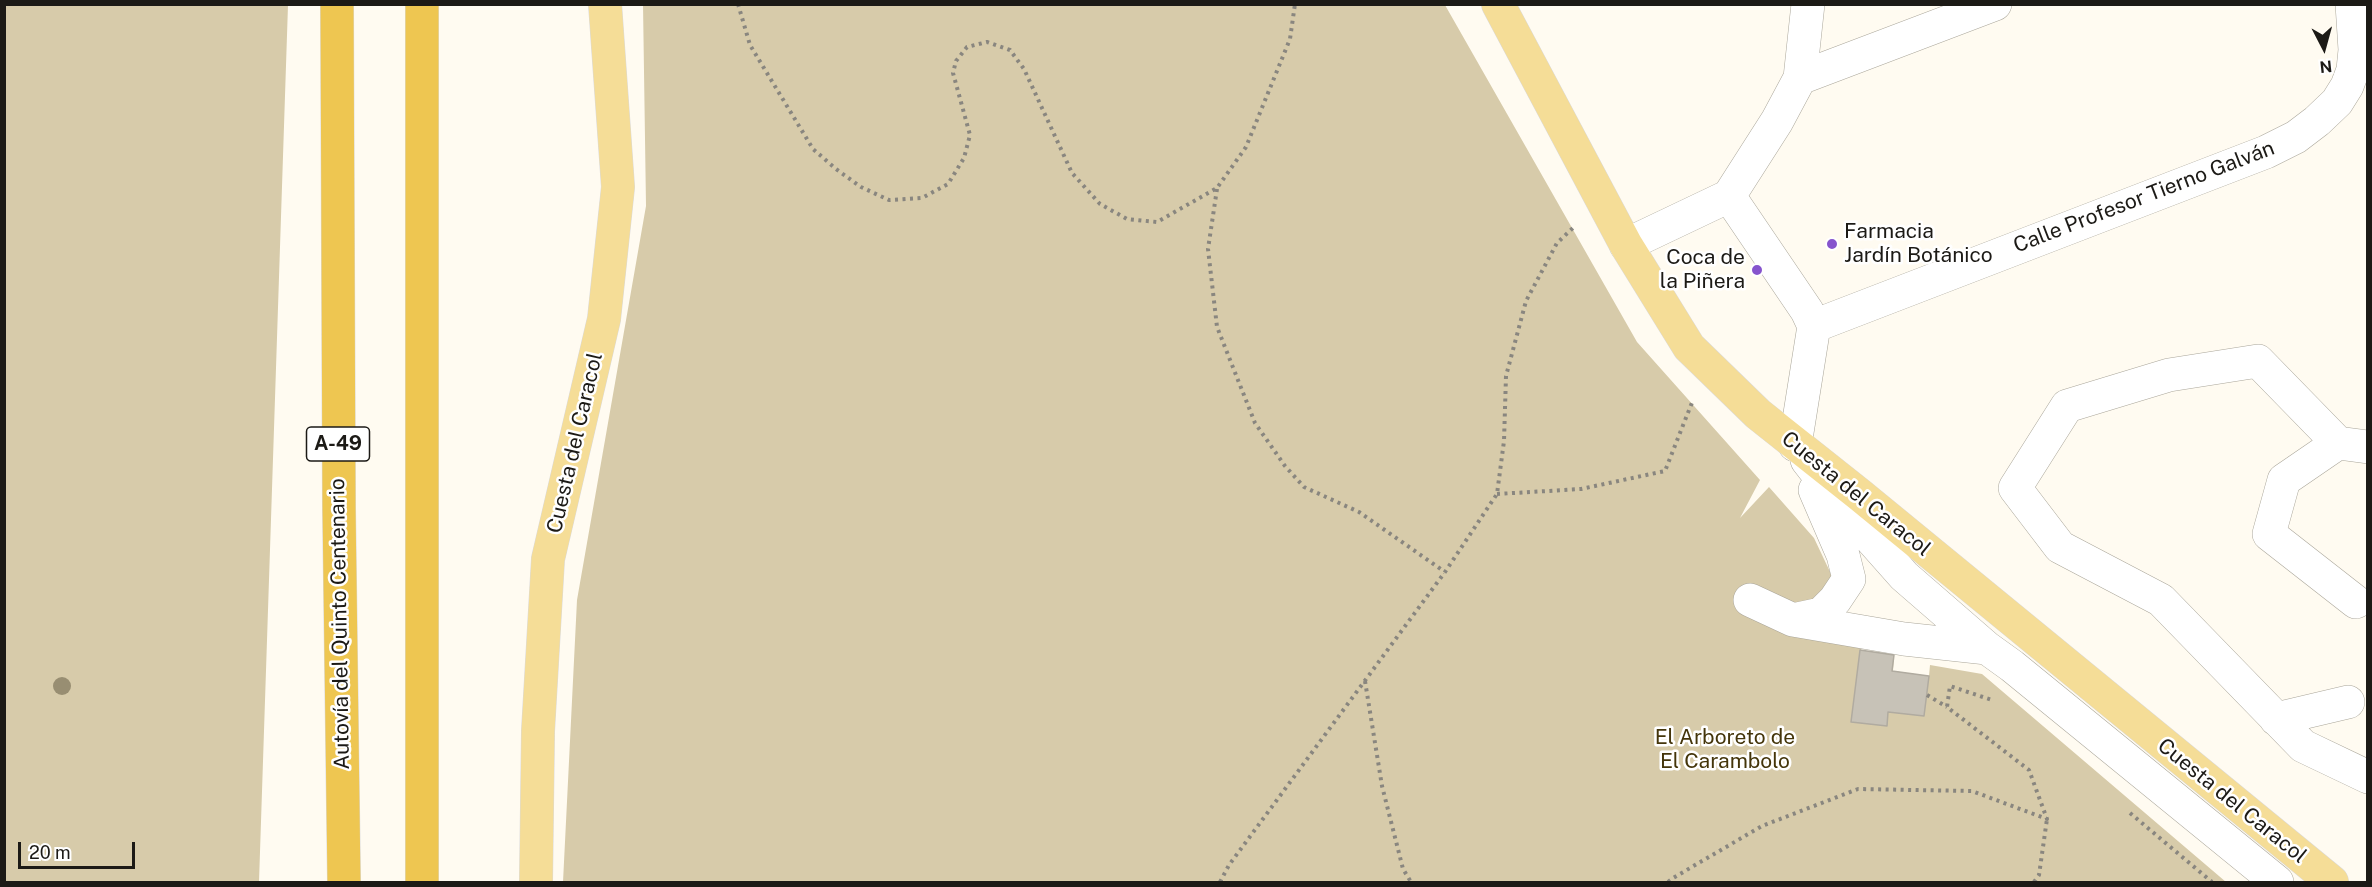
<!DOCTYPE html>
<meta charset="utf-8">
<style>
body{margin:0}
#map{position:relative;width:2372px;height:887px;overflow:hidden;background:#fffbf1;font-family:"Public Sans",sans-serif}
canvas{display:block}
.frame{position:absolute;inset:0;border:6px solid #1c1a16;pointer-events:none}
.north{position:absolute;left:2294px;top:18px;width:60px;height:60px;-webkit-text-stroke:4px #fff;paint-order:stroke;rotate:174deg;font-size:16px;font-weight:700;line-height:24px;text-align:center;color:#1c1a16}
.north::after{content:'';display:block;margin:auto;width:21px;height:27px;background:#1c1a16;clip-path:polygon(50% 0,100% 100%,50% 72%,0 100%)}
.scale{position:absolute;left:18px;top:842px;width:117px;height:27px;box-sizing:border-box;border:3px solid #1c1a16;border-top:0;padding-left:8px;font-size:18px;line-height:21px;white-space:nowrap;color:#1c1a16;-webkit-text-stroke:4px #fff;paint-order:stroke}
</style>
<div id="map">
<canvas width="2372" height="887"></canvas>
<div class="frame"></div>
<div class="north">N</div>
<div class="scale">20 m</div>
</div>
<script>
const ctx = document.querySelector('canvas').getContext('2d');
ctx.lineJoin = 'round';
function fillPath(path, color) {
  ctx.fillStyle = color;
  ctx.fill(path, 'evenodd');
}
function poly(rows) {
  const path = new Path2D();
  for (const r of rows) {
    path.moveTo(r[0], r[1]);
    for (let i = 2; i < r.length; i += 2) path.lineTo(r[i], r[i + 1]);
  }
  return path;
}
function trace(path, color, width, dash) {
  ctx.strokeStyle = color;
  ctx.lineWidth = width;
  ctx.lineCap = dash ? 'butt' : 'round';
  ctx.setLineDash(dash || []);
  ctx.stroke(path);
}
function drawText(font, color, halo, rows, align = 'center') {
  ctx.font = font + ' "Public Sans",sans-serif';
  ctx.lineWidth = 5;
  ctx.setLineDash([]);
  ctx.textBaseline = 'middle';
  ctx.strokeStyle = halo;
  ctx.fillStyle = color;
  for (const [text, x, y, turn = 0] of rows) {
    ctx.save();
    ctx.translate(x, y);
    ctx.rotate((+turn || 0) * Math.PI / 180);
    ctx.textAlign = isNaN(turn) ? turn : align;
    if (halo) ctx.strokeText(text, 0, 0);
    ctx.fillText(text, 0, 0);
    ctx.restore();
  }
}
const green = poly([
 [5,4,288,5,259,882,5,882],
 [643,4,1445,5,1637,342,1760,480,1740,518,1769,487,1814,538,1832,576,1816,599,1795,603,1793,620,1862,645,1861,651,1894,655,1893,671,1929,676,1930,665,1982,674,2226,882,563,882,577,600,646,206]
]);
const building = poly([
 [1860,650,1894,655,1892,671,1929,676,1924,716,1888,712,1887,726,1851,722,1860,650]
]);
const path = poly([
 [738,4,750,45,813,149,836,169,861,187,889,200,922,198,948,184,964,158,970,135,953,73,956,61,967,47,987,42,1010,50,1024,69,1072,173,1100,204,1127,219,1157,222,1217,188,1246,147,1290,39,1295,4],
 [1217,189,1208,249,1217,327,1255,423,1285,466,1304,487,1359,512,1445,572],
 [1497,494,1581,489,1665,471,1693,400],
 [1365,681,1382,786,1403,869,1411,882],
 [1927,695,1947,707],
 [2130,813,2212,882],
 [1220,882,1229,865,1445,572,1497,494,1504,441,1506,376,1526,301,1557,243,1576,225],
 [1668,882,1673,878,1762,826,1858,789,1972,791,2047,819,2029,770,1947,707,1950,686,1992,700],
 [2034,882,2039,875,2047,819]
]);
const minor = poly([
 [1800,78,1995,4],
 [1729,196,1807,311,1814,326,1795,445],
 [1729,196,1777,121,1800,78,1808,4],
 [1626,245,1729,196],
 [1814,326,2266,152,2296,137,2317,121,2337,102,2347,86,2353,70,2355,50,2352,4],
 [2338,443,2284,480,2269,534,2356,602],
 [2368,447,2338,443,2258,361,2169,375,2067,406,2015,488,2060,547,2161,600,2303,746,2368,777],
 [1807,460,1849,514,1904,576,1987,648,2012,666,2277,882],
 [1750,600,1793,620,1904,639,1987,648],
 [1793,620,1821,614,1835,600,1849,579,1843,555,1815,490],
 [2276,719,2348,702]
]);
const major = poly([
 [1498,4,1626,245,1689,347,1758,414,1860,495,2332,882],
 [536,882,538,731,548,559,604,319,618,187,605,4]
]);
const highway = poly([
 [337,4,339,507,344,882],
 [422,882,422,4]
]);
const trees = [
 [62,686]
];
const markers = [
 [1832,244,6,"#8654cd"],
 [1757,270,6,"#8654cd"]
];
const shields = [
 [338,444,63]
];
const shieldNames = [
 ["A-49",338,444]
];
const streetNames = [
 ["Calle Profesor Tierno Galván",2144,197,-21],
 ["Cuesta del Caracol",575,443,-77],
 ["Cuesta del Caracol",1856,494,39],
 ["Autovía del Quinto Centenario",340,624,-91],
 ["Cuesta del Caracol",2232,801,39]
];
const poiNames = [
 ["Farmacia",1844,232],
 ["Jardín Botánico",1844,256],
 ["Coca de",1745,258,"right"],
 ["la Piñera",1745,282,"right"]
];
const parkNames = [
 ["El Arboreto de",1725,738],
 ["El Carambolo",1725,762]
];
fillPath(green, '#d7cbaa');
fillPath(building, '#c7c2b7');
trace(building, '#b0aba0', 1.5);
trace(minor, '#aaa69a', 34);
trace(major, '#dbdada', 34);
trace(highway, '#dbdada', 34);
trace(path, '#89867f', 4, [3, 4.5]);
trace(minor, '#fff', 33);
trace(major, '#f5dd97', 33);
trace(highway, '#eec651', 33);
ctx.fillStyle = '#988e72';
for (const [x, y] of trees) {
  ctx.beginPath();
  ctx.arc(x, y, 9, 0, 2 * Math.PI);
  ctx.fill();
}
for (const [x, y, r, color] of markers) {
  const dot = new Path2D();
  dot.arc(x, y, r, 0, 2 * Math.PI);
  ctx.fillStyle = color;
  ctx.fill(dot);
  trace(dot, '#fff', 2);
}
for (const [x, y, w] of shields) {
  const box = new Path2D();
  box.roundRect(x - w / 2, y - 17, w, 34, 4.5);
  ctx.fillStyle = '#fff';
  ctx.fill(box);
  trace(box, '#1c1a16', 1.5);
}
drawText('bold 20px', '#1c1a16', null, shieldNames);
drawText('21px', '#1c1a16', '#fff', streetNames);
drawText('21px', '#1c1a16', '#fff', poiNames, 'left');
drawText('21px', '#44350a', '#fff', parkNames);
</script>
